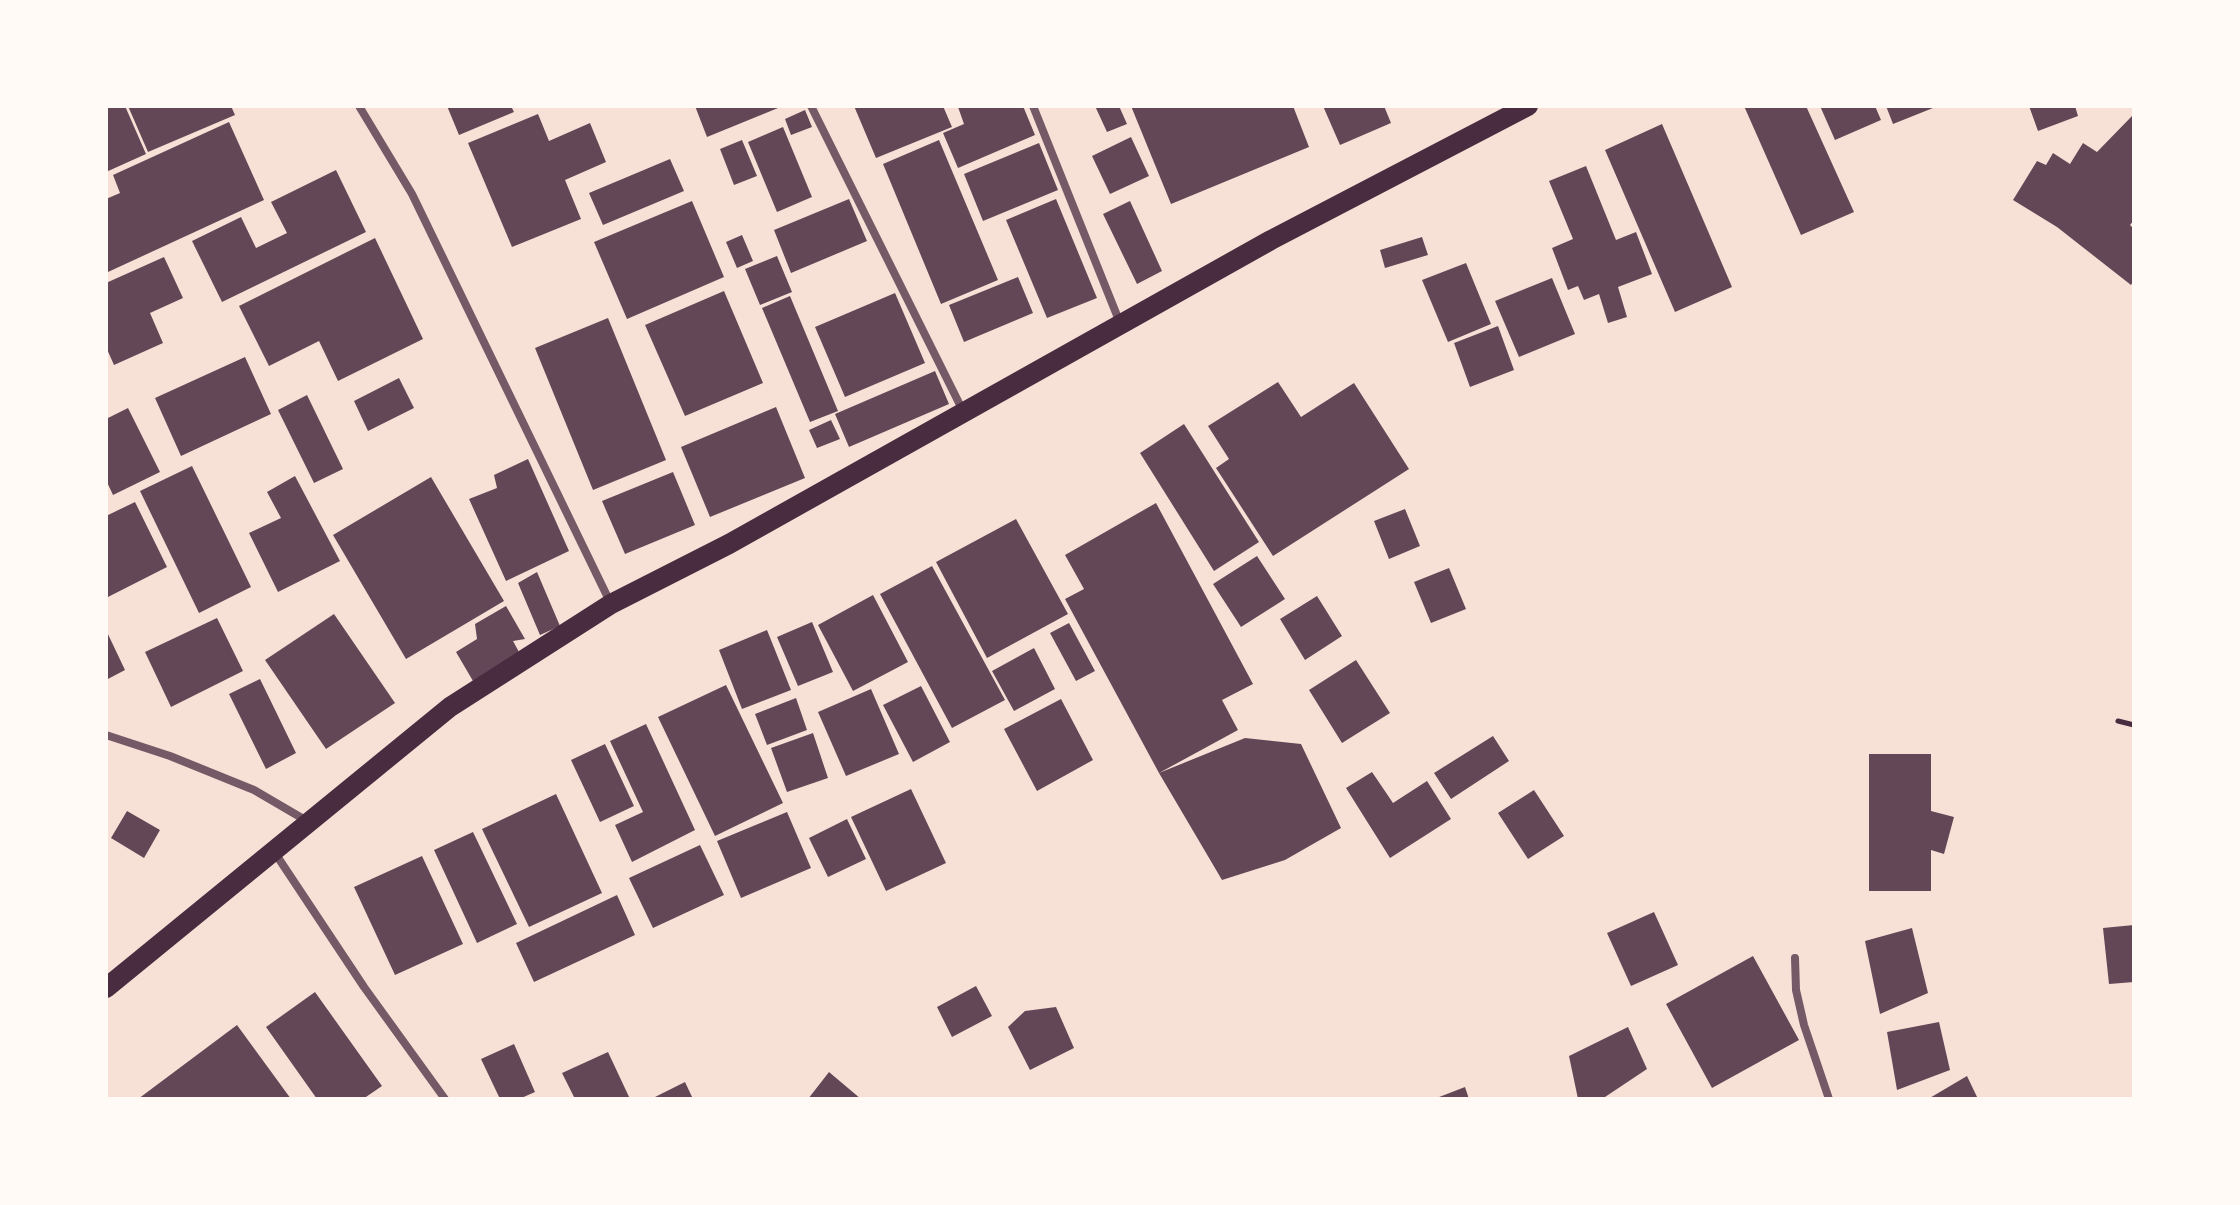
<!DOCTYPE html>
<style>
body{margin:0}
#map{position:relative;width:2240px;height:1205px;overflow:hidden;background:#f7e1d7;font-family:"Work Sans",sans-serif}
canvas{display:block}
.frame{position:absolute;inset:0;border:108px solid #fffaf5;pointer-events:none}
</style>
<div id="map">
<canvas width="2240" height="1205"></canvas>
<div class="frame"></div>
</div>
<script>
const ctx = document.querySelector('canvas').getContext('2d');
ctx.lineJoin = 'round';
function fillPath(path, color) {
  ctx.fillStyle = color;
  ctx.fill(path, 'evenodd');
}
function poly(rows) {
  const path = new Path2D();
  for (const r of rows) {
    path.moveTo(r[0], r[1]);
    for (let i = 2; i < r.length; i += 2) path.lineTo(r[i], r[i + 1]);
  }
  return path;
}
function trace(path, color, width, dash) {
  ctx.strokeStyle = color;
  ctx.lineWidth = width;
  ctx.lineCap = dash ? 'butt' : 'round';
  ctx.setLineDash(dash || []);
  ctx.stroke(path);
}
const building = poly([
 [106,106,125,106,146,154,106,172],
 [128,106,231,106,235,115,148,152],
 [447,106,511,106,514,112,459,135],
 [695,106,783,106,707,137],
 [854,106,943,106,952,127,876,158],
 [960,106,1023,106,1035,135,958,168,943,133,964,124,958,107],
 [1095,106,1119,106,1127,124,1107,132],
 [1131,106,1293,106,1309,147,1171,204],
 [1323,106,1384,106,1391,123,1340,145],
 [1744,106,1806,106,1854,212,1801,235],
 [1820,106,1875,106,1881,120,1835,140],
 [1886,106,1938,106,1893,124],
 [2029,106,2075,106,2078,116,2038,131],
 [805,110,812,127,791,135,785,119],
 [538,114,549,141,590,123,606,162,565,180,581,219,512,247,468,143],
 [2132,116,2134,118,2134,220,2130,225,2134,229,2134,280,2131,285,2057,227,2013,200,2037,161,2046,165,2053,153,2070,164,2083,143,2097,152],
 [229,122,264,200,108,272,106,199,120,193,113,175],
 [1662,124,1732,287,1675,312,1605,150],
 [783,127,812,197,777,212,748,142],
 [1131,137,1149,176,1110,194,1092,156],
 [742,140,757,176,734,185,720,149],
 [939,140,998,280,941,304,883,164],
 [1039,143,1058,190,983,221,964,174],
 [670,159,684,191,603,225,589,193],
 [1586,166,1616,240,1636,232,1652,274,1618,287,1627,317,1608,323,1599,294,1584,300,1578,286,1568,290,1552,248,1573,239,1549,181],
 [336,170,366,232,222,302,192,241,241,217,256,248,287,233,271,202],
 [849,199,867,241,791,273,774,230],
 [1056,199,1097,298,1047,318,1006,220],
 [692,201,724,277,627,319,594,242],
 [1130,201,1162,271,1137,284,1103,214],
 [742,235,753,261,737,268,726,242],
 [1422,237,1428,255,1385,268,1380,250],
 [375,238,423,339,338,381,319,341,269,366,239,306],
 [777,256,792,292,760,305,745,269],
 [164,257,183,298,150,313,163,343,114,365,106,347,106,283],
 [1466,263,1491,324,1448,342,1422,280],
 [1018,277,1033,313,964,342,949,305],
 [1552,278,1575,334,1519,357,1495,301],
 [724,291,763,383,685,416,645,325],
 [895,293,925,363,845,397,815,327],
 [790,296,838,411,810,422,762,308],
 [608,318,666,460,593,490,535,348],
 [1498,326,1514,370,1470,387,1454,343],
 [245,357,271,414,181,456,155,398],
 [935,371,949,404,849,447,835,414],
 [399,378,414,408,368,431,354,401],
 [1278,382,1301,417,1354,383,1409,469,1273,556,1216,468,1229,459,1208,426],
 [307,395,343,469,314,483,278,410],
 [776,407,805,478,710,517,681,447],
 [128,408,160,472,113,495,106,480,106,419],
 [831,420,840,439,817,448,809,430],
 [1184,424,1259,542,1214,571,1140,453],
 [528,459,569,551,506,581,469,499,497,488,494,475],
 [192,466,251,587,199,613,140,491],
 [673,472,695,525,625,554,602,501],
 [295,476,340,561,278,592,249,533,281,518,267,492],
 [431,477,504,601,406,659,333,535],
 [135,502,167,567,106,598,106,516],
 [1156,503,1253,684,1222,700,1238,730,1159,773,1065,599,1084,589,1065,555],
 [1405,509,1420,546,1389,559,1374,521],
 [1016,519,1068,614,987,658,936,562],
 [1257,556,1285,599,1241,627,1213,584],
 [932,566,1005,700,952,728,880,594],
 [1449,568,1466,609,1431,623,1414,582],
 [537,572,560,626,540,635,518,583],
 [873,595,908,662,853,691,818,625],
 [1317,596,1342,636,1305,660,1280,619],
 [506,606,525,639,513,641,519,652,473,681,456,652,477,639,475,624],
 [334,614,395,703,326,749,265,660],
 [217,618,243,671,171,707,145,652],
 [812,622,833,672,798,686,777,637],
 [1069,623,1095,671,1076,681,1050,633],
 [106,630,125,670,106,680],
 [767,630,791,690,742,709,719,650],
 [1034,648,1055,689,1014,711,992,671],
 [1356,660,1390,713,1342,743,1309,690],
 [260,679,296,753,266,769,229,694],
 [726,685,783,803,715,836,658,717],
 [921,686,950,742,913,762,883,705],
 [871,689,899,754,846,776,818,712],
 [796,698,807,730,767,745,755,714],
 [1061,699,1093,760,1037,791,1004,729],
 [646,724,695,830,632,862,615,825,643,812,610,741],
 [813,733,828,778,787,792,771,748],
 [1493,736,1509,761,1451,799,1434,773],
 [1245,738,1301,744,1341,828,1285,860,1222,880,1159,773],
 [605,744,634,806,600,822,571,760],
 [1869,754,1931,754,1931,811,1954,817,1944,854,1931,850,1931,891,1869,891],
 [1372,772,1393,803,1427,781,1451,819,1390,858,1346,788],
 [911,789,946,863,886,891,851,817],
 [1534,790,1564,836,1528,859,1498,813],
 [556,794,602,893,529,927,482,829],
 [127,811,160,830,144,858,111,838],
 [787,812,811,868,741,898,717,841],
 [847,819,866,859,828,877,809,838],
 [473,832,517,924,477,943,434,850],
 [700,845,724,895,653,928,629,878],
 [422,856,463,944,395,975,354,887],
 [617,895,635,935,534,982,516,943],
 [1654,912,1678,965,1631,986,1607,933],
 [2134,925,2134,982,2109,984,2103,928],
 [1912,928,1928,993,1880,1014,1865,941],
 [1753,956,1799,1040,1712,1088,1666,1004],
 [976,986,992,1016,952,1037,937,1007],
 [315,992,382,1086,363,1099,317,1099,266,1027],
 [1056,1007,1074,1048,1030,1070,1008,1027,1025,1011],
 [1939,1022,1950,1070,1897,1090,1887,1032],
 [237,1025,291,1099,138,1099],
 [1628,1027,1647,1069,1602,1099,1578,1099,1569,1056],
 [514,1044,535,1092,519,1099,500,1099,481,1059],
 [608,1052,630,1099,575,1099,562,1073],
 [829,1072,861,1099,808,1099],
 [1967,1076,1978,1099,1928,1099],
 [685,1082,693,1099,651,1099],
 [1465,1087,1469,1099,1434,1099]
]);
const path = poly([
 [2118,721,2134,725]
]);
const minor = poly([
 [359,106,412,194,611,604],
 [811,106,964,413],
 [1033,106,1120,323],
 [106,735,170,756,254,790,307,821],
 [275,853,364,987,445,1099],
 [1795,958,1796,990,1804,1025,1829,1099]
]);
const primary = poly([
 [106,988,450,707,611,604,729,544,1271,240,1528,106]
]);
fillPath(building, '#644757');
trace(path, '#4a2c40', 5);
trace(minor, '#755966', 8);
trace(primary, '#4a2c40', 20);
</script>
